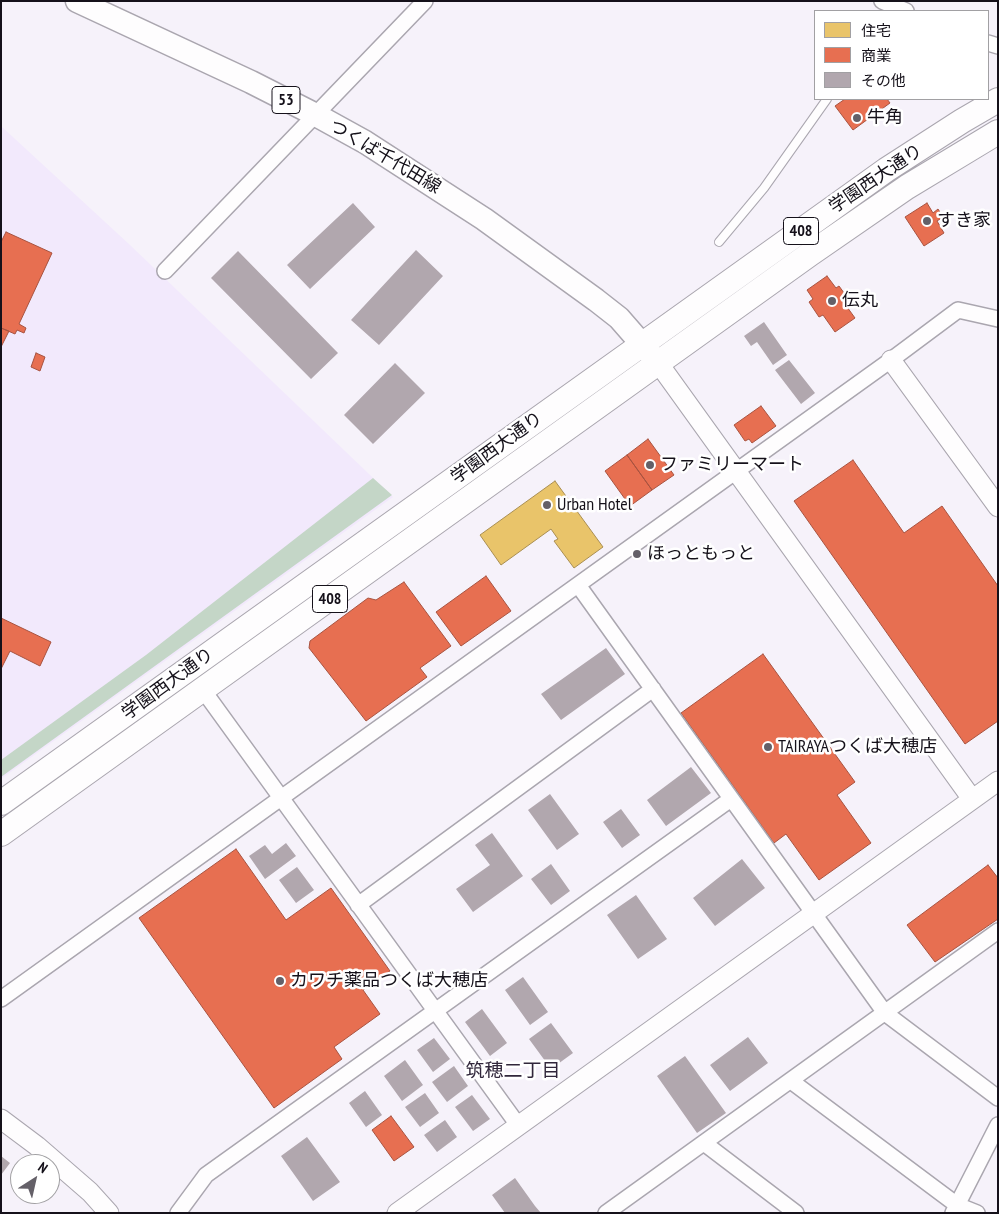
<!DOCTYPE html>
<meta charset="utf-8">
<style>
body{margin:0}
#map{position:relative;width:999px;height:1214px;overflow:hidden;background:#f6f2fa;font-family:"PT Sans Narrow","Noto Sans JP",sans-serif}
canvas{display:block}
.frame{position:absolute;inset:0;border:2px solid #15111a;pointer-events:none}
.legend{position:absolute;left:814px;top:10px;width:175px;height:90px;box-sizing:border-box;background:#fff;border:1px solid #a1a0a3;margin:0;padding:6px 9px;list-style:none;font-size:15px;color:#15111a}
.legend li{display:flex;align-items:center;gap:10px;height:25px}
.legend b{width:25px;border:1px solid #a1a0a3}
.north{position:absolute;left:10px;top:1154px;width:50px;height:50px;box-sizing:border-box;background:#fff;border:1px solid #a1a0a3;border-radius:50%;rotate:35deg;font-size:14px;font-weight:700;line-height:20px;text-align:center;color:#15111a}
.north::after{content:'';display:block;margin:auto;width:18px;height:22px;background:#646068;clip-path:polygon(50% 0,100% 100%,50% 72%,0 100%)}
</style>
<div id="map">
<canvas width="999" height="1214"></canvas>
<div class="frame"></div>
<ul class="legend">
<li><b style="height:14px;background:#e9c46a"></b>住宅</li>
<li><b style="height:14px;background:#e76f51"></b>商業</li>
<li><b style="height:14px;background:#b1a7ae"></b>その他</li>
</ul>
<div class="north">N</div>
</div>
<script>
const ctx = document.querySelector('canvas').getContext('2d');
ctx.lineJoin = 'round';
function fillPath(path, color) {
  ctx.fillStyle = color;
  ctx.fill(path, 'evenodd');
}
function poly(rows) {
  const path = new Path2D();
  for (const r of rows) {
    path.moveTo(r[0], r[1]);
    for (let i = 2; i < r.length; i += 2) path.lineTo(r[i], r[i + 1]);
  }
  return path;
}
function trace(path, color, width, dash) {
  ctx.strokeStyle = color;
  ctx.lineWidth = width;
  ctx.lineCap = dash ? 'butt' : 'round';
  ctx.setLineDash(dash || []);
  ctx.stroke(path);
}
function drawText(font, color, halo, rows, align = 'center') {
  ctx.font = font + ' "PT Sans Narrow","Noto Sans JP",sans-serif';
  ctx.lineWidth = 5;
  ctx.setLineDash([]);
  ctx.textBaseline = 'middle';
  ctx.strokeStyle = halo;
  ctx.fillStyle = color;
  for (const [text, x, y, turn = 0] of rows) {
    ctx.save();
    ctx.translate(x, y);
    ctx.rotate((+turn || 0) * Math.PI / 180);
    ctx.textAlign = isNaN(turn) ? turn : align;
    if (halo) ctx.strokeText(text, 0, 0);
    ctx.fillText(text, 0, 0);
    ctx.restore();
  }
}
const built = poly([
 [1,126,130,245,393,497,1,779]
]);
const forest = poly([
 [373,478,392,495,1,777,1,760,146,655]
]);
const homes = poly([
 [555,481,603,547,574,568,554,541,558,539,551,529,501,565,480,535,555,481]
]);
const shops = poly([
 [845,99,887,99,890,103,853,130,835,106,845,99],
 [927,203,933,213,938,209,943,217,937,221,944,233,924,246,905,217,927,203],
 [6,232,52,253,19,324,26,328,24,333,17,330,15,334,1,328,1,242,6,232],
 [827,276,836,288,839,286,847,297,842,300,855,318,835,332,823,315,819,317,809,302,813,299,807,290,827,276],
 [1,328,9,331,1,347,1,328],
 [36,353,45,357,40,371,31,367,36,353],
 [761,406,776,426,752,443,749,439,745,441,734,425,761,406],
 [648,439,674,475,652,490,627,455,648,439],
 [627,455,652,490,630,506,605,471,627,455],
 [853,460,904,533,942,506,998,586,998,721,965,744,794,501,853,460],
 [486,576,511,611,461,646,436,612,486,576],
 [404,582,451,646,420,668,427,677,366,721,309,648,310,641,368,598,376,600,404,582],
 [1,618,51,642,40,666,10,651,1,669,1,618],
 [763,654,855,782,837,795,871,843,819,880,786,834,774,843,681,713,763,654],
 [236,849,286,920,331,888,390,971,363,990,380,1014,334,1047,342,1059,274,1108,139,918,236,849],
 [988,865,998,878,998,919,935,962,907,925,988,865],
 [391,1116,414,1147,394,1161,372,1130,391,1116]
]);
const building = poly([
 [353,203,375,227,310,289,287,265],
 [416,250,443,276,379,345,351,320],
 [238,251,338,353,311,379,211,278],
 [764,322,787,355,773,365,757,342,751,346,744,336],
 [789,360,815,393,801,404,775,370],
 [395,363,425,393,373,444,344,415],
 [606,648,625,674,561,720,541,694],
 [691,767,711,793,666,826,647,800],
 [550,794,579,834,557,850,528,810],
 [621,809,640,835,622,848,603,822],
 [492,833,523,876,473,912,456,889,490,865,475,845],
 [286,843,296,856,265,879,249,856,265,845,272,854],
 [742,859,765,888,715,926,693,898],
 [551,864,570,891,551,905,531,879],
 [297,867,314,890,296,903,279,880],
 [636,895,667,939,638,959,607,915],
 [523,977,548,1012,530,1025,505,990],
 [482,1009,507,1043,490,1056,465,1022],
 [551,1023,573,1053,551,1069,529,1039],
 [748,1037,768,1063,730,1091,710,1065],
 [434,1038,450,1059,433,1072,417,1050],
 [685,1056,726,1113,697,1133,657,1076],
 [405,1060,423,1085,402,1101,384,1076],
 [454,1066,468,1086,447,1102,432,1082],
 [365,1091,382,1115,366,1127,349,1103],
 [425,1093,439,1113,420,1127,405,1107],
 [472,1095,490,1119,473,1131,455,1107],
 [445,1120,457,1137,437,1152,424,1135],
 [307,1137,340,1182,313,1201,281,1156],
 [1,1156,10,1163,1,1175],
 [515,1178,535,1206,541,1213,505,1213,492,1195]
]);
const service = poly([
 [719,242,764,188,827,99]
]);
const minor = poly([
 [882,1,906,11],
 [988,43,998,46],
 [165,271,425,1],
 [578,585,885,1013,998,1098],
 [203,690,518,1125],
 [358,905,653,689],
 [1,999,891,360,958,310,998,319],
 [791,1081,957,1205,977,1213],
 [704,1143,796,1213],
 [178,1213,206,1175,731,799],
 [606,1213,998,931],
 [953,1213,998,1125]
]);
const tertiary = poly([
 [891,360,998,507],
 [659,364,972,799],
 [1,1119,37,1146,90,1192,109,1213],
 [397,1213,998,781]
]);
const primary = poly([
 [77,1,251,82,316,115,365,142,484,219,596,300,619,318,653,357]
]);
const trunk = poly([
 [1,803,886,170,962,121,998,100],
 [1,834,810,254,907,187,998,132]
]);
const markers = [
 [857,118,5,"#646068"],
 [927,221,5,"#646068"],
 [832,301,5,"#646068"],
 [650,465,5,"#646068"],
 [547,505,5,"#646068"],
 [637,554,5,"#646068"],
 [768,747,5,"#646068"],
 [280,981,5,"#646068"]
];
const shields = [
 [286,100,28],
 [801,231,35],
 [330,599,35]
];
const shieldNames = [
 ["53",286,100],
 ["408",801,231],
 ["408",330,599]
];
const poiNames = [
 ["牛角",867,118],
 ["すき家",937,221],
 ["伝丸",842,301],
 ["ファミリーマート",660,465],
 ["Urban Hotel",557,505],
 ["ほっともっと",647,554],
 ["TAIRAYAつくば大穂店",778,747],
 ["カワチ薬品つくば大穂店",290,981]
];
const streetNames = [
 ["つくば千代田線",385,157,31],
 ["学園西大通り",876,179,-34],
 ["学園西大通り",497,448,-36],
 ["学園西大通り",168,684,-36]
];
const neighbourhoodNames = [
 ["筑穂二丁目",513,1072]
];
fillPath(built, '#f2e9fc');
fillPath(forest, '#c4d6c7');
fillPath(homes, '#e9c46a');
trace(homes, '#a98e52', 1);
fillPath(shops, '#e76f51');
trace(shops, '#a85340', 1);
fillPath(building, '#b1a7ae');
trace(service, '#aaa6af', 10);
trace(minor, '#aaa6af', 18);
trace(tertiary, '#aaa6af', 21);
trace(primary, '#aaa6af', 25);
trace(trunk, '#aaa6af', 26);
trace(service, '#fefdfe', 8);
trace(minor, '#fefdfe', 15);
trace(tertiary, '#fefdfe', 19);
trace(primary, '#fefdfe', 22);
trace(trunk, '#fefdfe', 24);
for (const [x, y, r, color] of markers) {
  const dot = new Path2D();
  dot.arc(x, y, r, 0, 2 * Math.PI);
  ctx.fillStyle = color;
  ctx.fill(dot);
  trace(dot, '#fff', 2);
}
for (const [x, y, w] of shields) {
  const box = new Path2D();
  box.roundRect(x - w / 2, y - 13.5, w, 27, 4);
  ctx.fillStyle = '#fff';
  ctx.fill(box);
  trace(box, '#15111a', 1);
}
drawText('bold 16px', '#15111a', null, shieldNames);
drawText('18px', '#15111a', '#fff', poiNames, 'left');
drawText('18px', '#15111a', '#fff', streetNames);
drawText('19px', '#31273b', '#fff', neighbourhoodNames);
</script>
